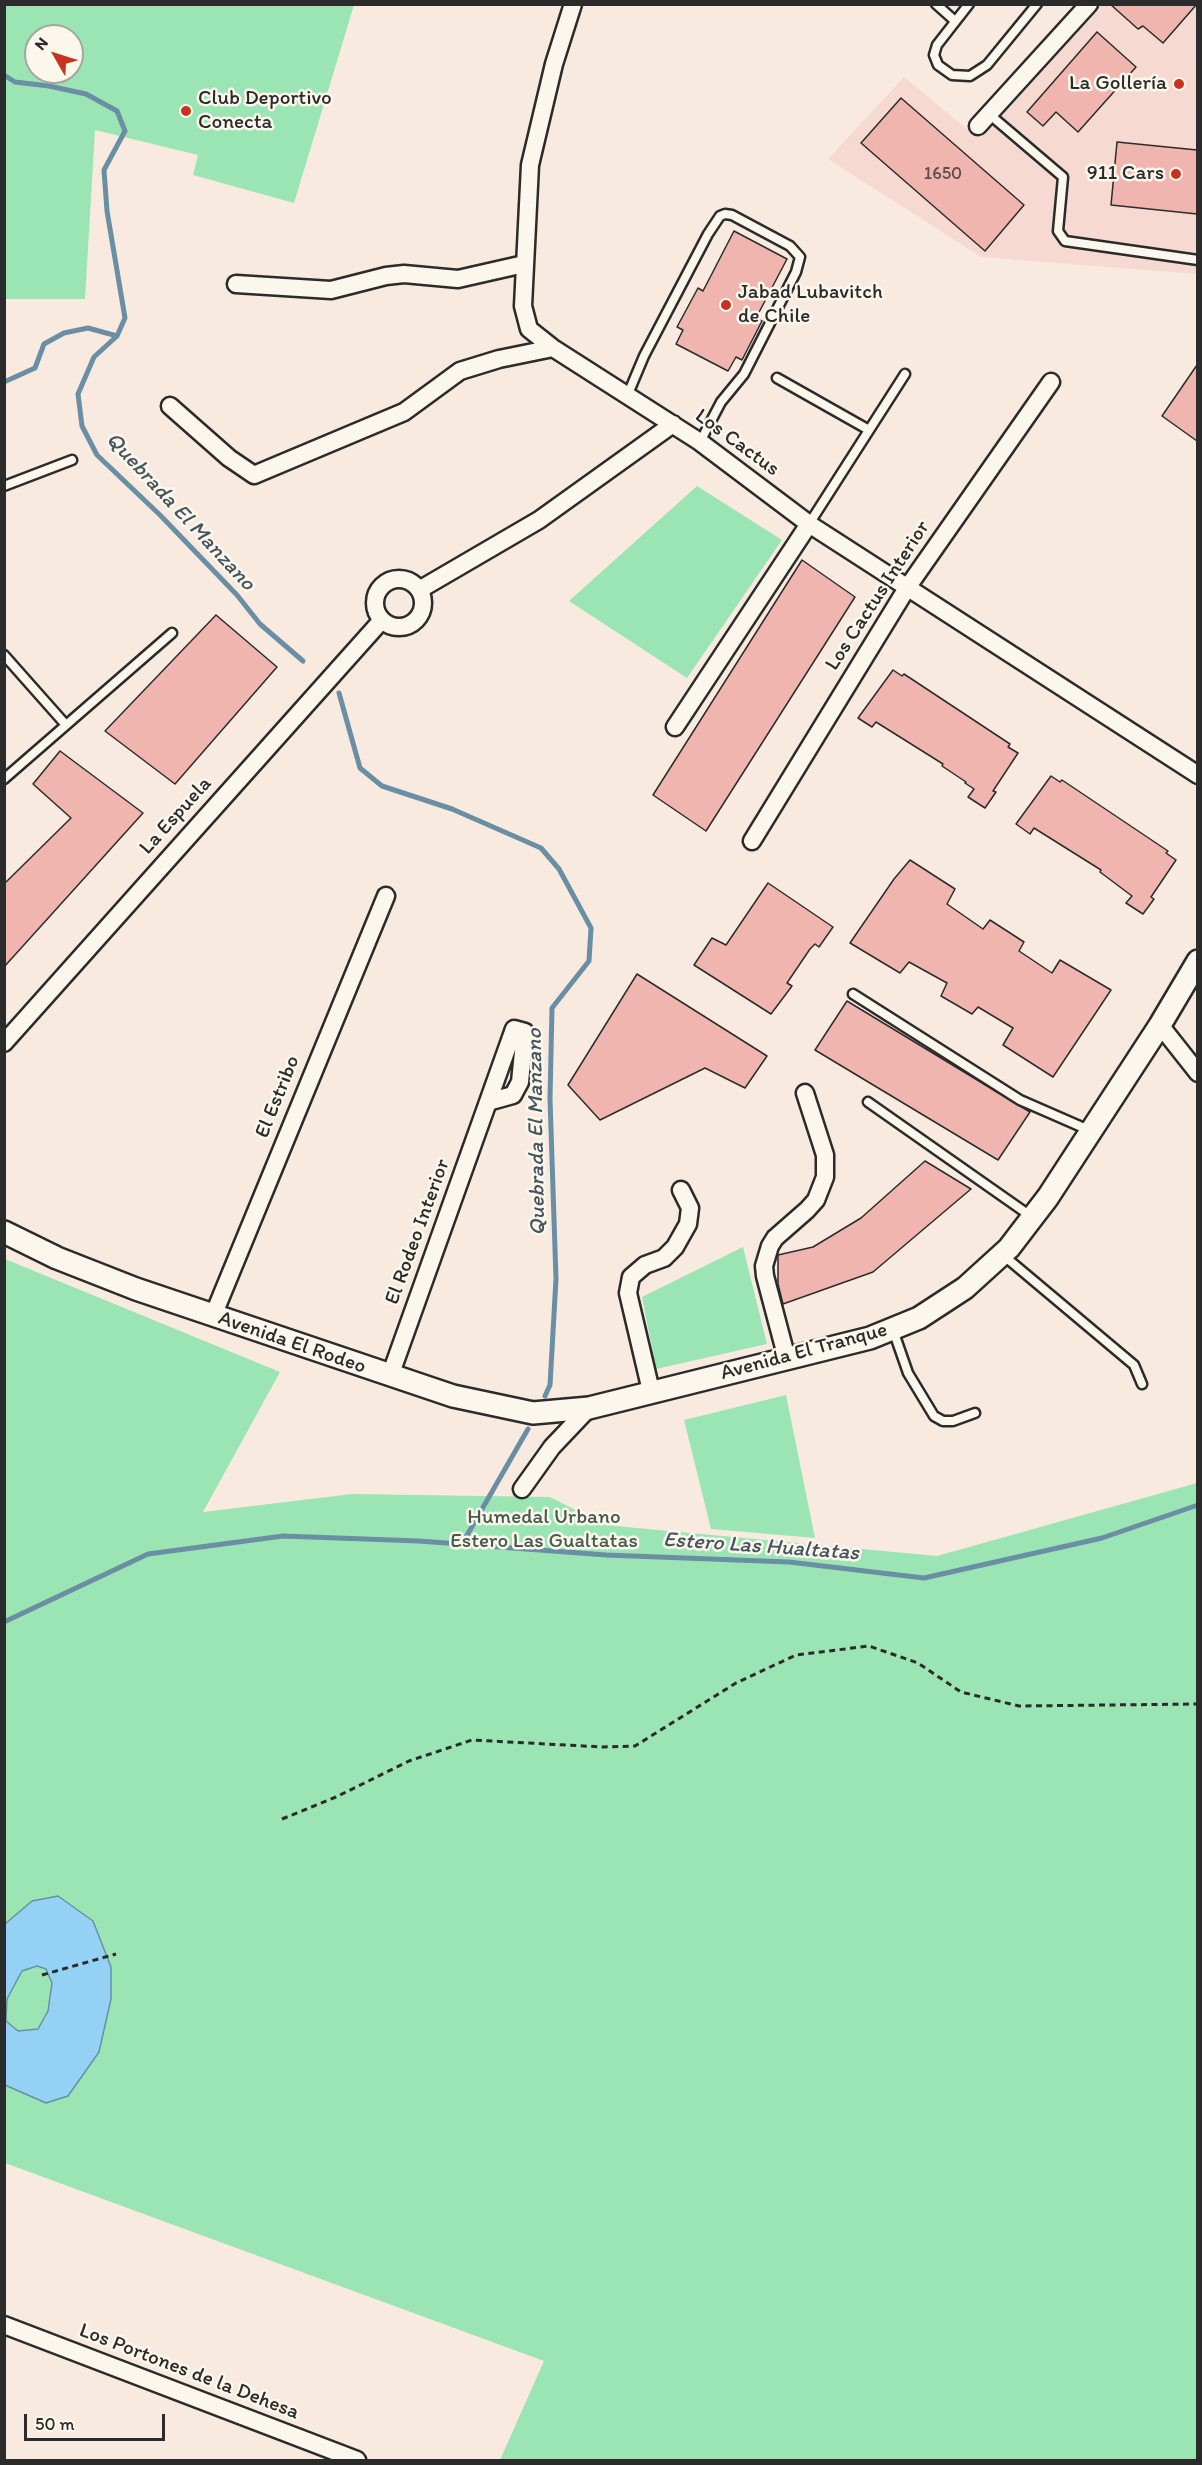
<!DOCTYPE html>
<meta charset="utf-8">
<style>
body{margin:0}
#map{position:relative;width:1202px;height:2465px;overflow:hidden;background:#f9eae0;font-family:Itim,sans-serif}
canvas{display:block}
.frame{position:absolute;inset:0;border:6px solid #2b2b2b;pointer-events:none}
.north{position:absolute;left:24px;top:24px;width:60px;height:60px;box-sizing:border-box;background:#fbf7ec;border:2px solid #a8a59f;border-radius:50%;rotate:309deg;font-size:16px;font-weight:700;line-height:24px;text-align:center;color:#2b2b2b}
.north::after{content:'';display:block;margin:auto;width:21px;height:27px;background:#c8321e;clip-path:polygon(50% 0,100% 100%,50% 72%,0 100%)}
.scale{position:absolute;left:24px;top:2414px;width:141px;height:27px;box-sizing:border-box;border:3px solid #2b2b2b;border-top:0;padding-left:8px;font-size:18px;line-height:21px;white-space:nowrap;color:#2b2b2b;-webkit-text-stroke:4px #fbf7ec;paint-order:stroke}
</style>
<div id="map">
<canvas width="1202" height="2465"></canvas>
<div class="frame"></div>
<div class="north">N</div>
<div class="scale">50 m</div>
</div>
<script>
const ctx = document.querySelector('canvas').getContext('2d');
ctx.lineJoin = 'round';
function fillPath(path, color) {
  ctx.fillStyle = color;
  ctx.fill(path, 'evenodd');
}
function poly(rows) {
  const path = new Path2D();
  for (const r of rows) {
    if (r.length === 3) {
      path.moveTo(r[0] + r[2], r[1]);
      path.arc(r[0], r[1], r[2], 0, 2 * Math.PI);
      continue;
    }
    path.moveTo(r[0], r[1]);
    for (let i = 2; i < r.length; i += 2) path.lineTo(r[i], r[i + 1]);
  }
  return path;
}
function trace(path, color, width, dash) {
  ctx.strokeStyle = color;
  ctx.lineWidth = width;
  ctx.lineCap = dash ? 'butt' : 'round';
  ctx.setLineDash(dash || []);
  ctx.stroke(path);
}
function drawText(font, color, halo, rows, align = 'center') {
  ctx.font = font + ' Itim,sans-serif';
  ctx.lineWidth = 5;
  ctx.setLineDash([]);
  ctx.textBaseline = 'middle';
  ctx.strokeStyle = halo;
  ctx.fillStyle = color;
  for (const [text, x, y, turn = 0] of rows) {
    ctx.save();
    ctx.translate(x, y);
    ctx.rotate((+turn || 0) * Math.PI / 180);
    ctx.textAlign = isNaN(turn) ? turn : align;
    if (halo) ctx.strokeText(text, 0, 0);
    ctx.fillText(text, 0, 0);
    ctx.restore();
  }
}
const built = poly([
 [1098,5,1197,5,1197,274,981,257,828,159,904,77,978,138]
]);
const green = poly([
 [5,4,354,5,294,203,193,175,198,155,95,130,85,299,5,299],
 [36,36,72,36,72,72,36,72],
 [697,486,782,540,687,678,569,601],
 [743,1247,767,1344,656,1369,642,1297],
 [5,1259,280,1372,203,1512,352,1494,550,1497,605,1525,937,1556,1197,1483,1197,2460,500,2460,544,2361,5,2163,5,2085,46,2103,111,1999,111,1967,93,1921,32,1901,5,1924],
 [786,1395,815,1538,711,1529,684,1420],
 [37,1966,46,1969,52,1983,48,2011,38,2029,18,2031,6,2021,7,1999,22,1971]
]);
const water = poly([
 [58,1896,93,1921,111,1967,111,1999,99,2052,68,2096,46,2103,5,2085,5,1924,32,1901,58,1896],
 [37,1966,46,1969,52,1983,48,2011,38,2029,18,2031,6,2021,7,1999,22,1971,37,1966]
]);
const stream = poly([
 [4,75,15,82,49,86,86,94,117,111,125,131,104,170,107,211,125,318,117,336,94,357,78,394,82,426,97,455,160,515,237,595,260,624,303,661],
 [4,382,35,368,44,344,64,333,88,328,117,336],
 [339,693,360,768,382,786,452,809,541,848,559,869,591,928,589,961,552,1008,550,1099,556,1279,550,1385,545,1396],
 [462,1544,528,1429],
 [4,1622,148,1554,283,1536,419,1541,606,1555,789,1562,924,1578,1102,1538,1198,1505]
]);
const building = poly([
 [1110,4,1197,4,1163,43,1143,26,1138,29,1110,4],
 [1097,32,1136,67,1078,132,1056,112,1043,126,1027,112,1097,32],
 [901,98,1024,205,985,251,861,143,901,98],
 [1117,142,1197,150,1197,214,1111,205,1117,142],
 [734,231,787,259,756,318,762,321,742,360,736,357,728,371,676,344,683,330,677,327,698,288,703,291,734,231],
 [1197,365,1197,441,1162,416,1197,365],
 [802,560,855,597,706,831,653,795,802,560],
 [216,615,277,667,175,784,105,731,216,615],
 [893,670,902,676,904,674,1010,744,1008,747,1018,753,993,791,996,792,985,808,968,797,974,789,965,783,966,782,942,766,943,764,876,722,872,727,858,718,893,670],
 [60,751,143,813,4,967,4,884,71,818,33,784,60,751],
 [1051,776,1060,782,1062,780,1168,851,1166,853,1176,860,1151,897,1154,899,1143,914,1126,903,1132,896,1100,872,1101,870,1034,828,1030,834,1016,824,1051,776],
 [910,860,955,889,947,904,983,929,990,920,1024,942,1019,951,1052,973,1060,960,1111,990,1053,1077,1003,1045,1013,1028,978,1007,972,1014,941,996,947,983,909,962,900,973,850,943,894,879,910,860],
 [768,883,833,927,819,947,815,944,810,949,787,983,792,986,771,1014,694,965,712,938,726,945,768,883],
 [637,974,767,1056,745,1088,705,1068,600,1120,568,1085,637,974],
 [847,1001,1030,1112,998,1160,815,1050,847,1001],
 [925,1161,971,1189,873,1272,783,1304,778,1284,778,1255,813,1247,861,1218,925,1161]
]);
const path = poly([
 [282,1819,336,1797,409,1761,472,1740,603,1747,635,1746,736,1683,796,1655,869,1646,918,1663,961,1692,1019,1706,1198,1704],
 [42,1975,116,1954]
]);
const service = poly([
 [936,4,955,21],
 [969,4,937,45,934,55,938,65,952,75,970,76,987,65,1037,4],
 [989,114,1063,177,1058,231,1065,241,1198,260],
 [777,378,869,430],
 [628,394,644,356,708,234,720,216,725,214,732,215,790,246,800,257,796,272,744,374,721,402,700,442],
 [4,486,72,460],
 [809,524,905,374],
 [4,655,66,725],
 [4,779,172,633],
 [853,994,1020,1100,1091,1131],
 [868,1102,1032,1217],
 [1003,1255,1134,1365,1142,1384],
 [893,1330,908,1373,934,1416,943,1421,953,1421,975,1413]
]);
const minor = poly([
 [573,4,554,64,530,165,523,306,529,329,553,348,700,442,809,524,1198,775],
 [978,126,1089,4],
 [236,284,331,290,386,276,404,274,458,279,524,264],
 [170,406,229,458,254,475,404,412,460,371,499,359,553,348],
 [399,603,24],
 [419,590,539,520,673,424],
 [675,727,809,524],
 [752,841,907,588,1051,382],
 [1160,1025,1198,1073],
 [4,1043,382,620],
 [213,1316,386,896],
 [787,1359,765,1276,764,1266,770,1246,775,1238,807,1210,816,1200,825,1177,825,1155,805,1093],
 [390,1376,488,1102,514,1029,525,1032,520,1082,513,1095,488,1102],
 [651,1391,628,1293,631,1277,645,1265,664,1258,675,1247,688,1224,690,1208,681,1190],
 [522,1489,552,1447,589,1408],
 [4,2325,357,2460]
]);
const tertiary = poly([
 [4,1232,57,1258,136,1289,453,1396,533,1413,589,1408,870,1338,919,1318,965,1288,1009,1248,1048,1197,1160,1025,1198,961]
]);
const markers = [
 [1179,84,6,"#c8321e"],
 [186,111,6,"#c8321e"],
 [1176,174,6,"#c8321e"],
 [726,305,6,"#c8321e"]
];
const numberNames = [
 ["1650",943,174]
];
const poiNames = [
 ["La Gollería",1167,84],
 ["Club Deportivo",198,99,"left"],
 ["Conecta",198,123,"left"],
 ["911 Cars",1164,174],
 ["Jabad Lubavitch",738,293,"left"],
 ["de Chile",738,317,"left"]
];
const streetNames = [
 ["Los Cactus",737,443,36],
 ["Los Cactus Interior",878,596,-57],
 ["La Espuela",176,816,-48],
 ["El Estribo",278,1097,-68],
 ["El Rodeo Interior",418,1232,-70],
 ["Avenida El Rodeo",292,1343,19],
 ["Avenida El Tranque",804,1352,-15],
 ["Los Portones de la Dehesa",189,2372,21]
];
const parkNames = [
 ["Humedal Urbano",544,1518],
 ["Estero Las Gualtatas",544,1542]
];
const waterNames = [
 ["Quebrada El Manzano",180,512,47],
 ["Quebrada El Manzano",537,1132,-91],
 ["Estero Las Hualtatas",761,1547,4]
];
fillPath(built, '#f6dad1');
fillPath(green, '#9be5b4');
fillPath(water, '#94d1f5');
trace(water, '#6a8fa4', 1.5);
trace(stream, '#6a8fa4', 5);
fillPath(building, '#f0b5af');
trace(building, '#2b2b2b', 1.5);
trace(service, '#2b2b2b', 13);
trace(minor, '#2b2b2b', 21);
trace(tertiary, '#2b2b2b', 26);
trace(path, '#2b2b2b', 3, [6, 4.5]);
trace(service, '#fbf7ec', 8);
trace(minor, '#fbf7ec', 16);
trace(tertiary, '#fbf7ec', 21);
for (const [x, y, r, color] of markers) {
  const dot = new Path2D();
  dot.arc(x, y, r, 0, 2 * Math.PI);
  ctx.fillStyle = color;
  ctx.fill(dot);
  trace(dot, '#fbf7ec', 2);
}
drawText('18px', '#5c4e4c', null, numberNames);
drawText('21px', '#2b2b2b', '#fbf7ec', poiNames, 'right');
drawText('21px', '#2b2b2b', '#fbf7ec', streetNames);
drawText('21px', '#475a4d', '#fbf7ec', parkNames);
drawText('italic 22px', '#45545e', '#fbf7ec', waterNames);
</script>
